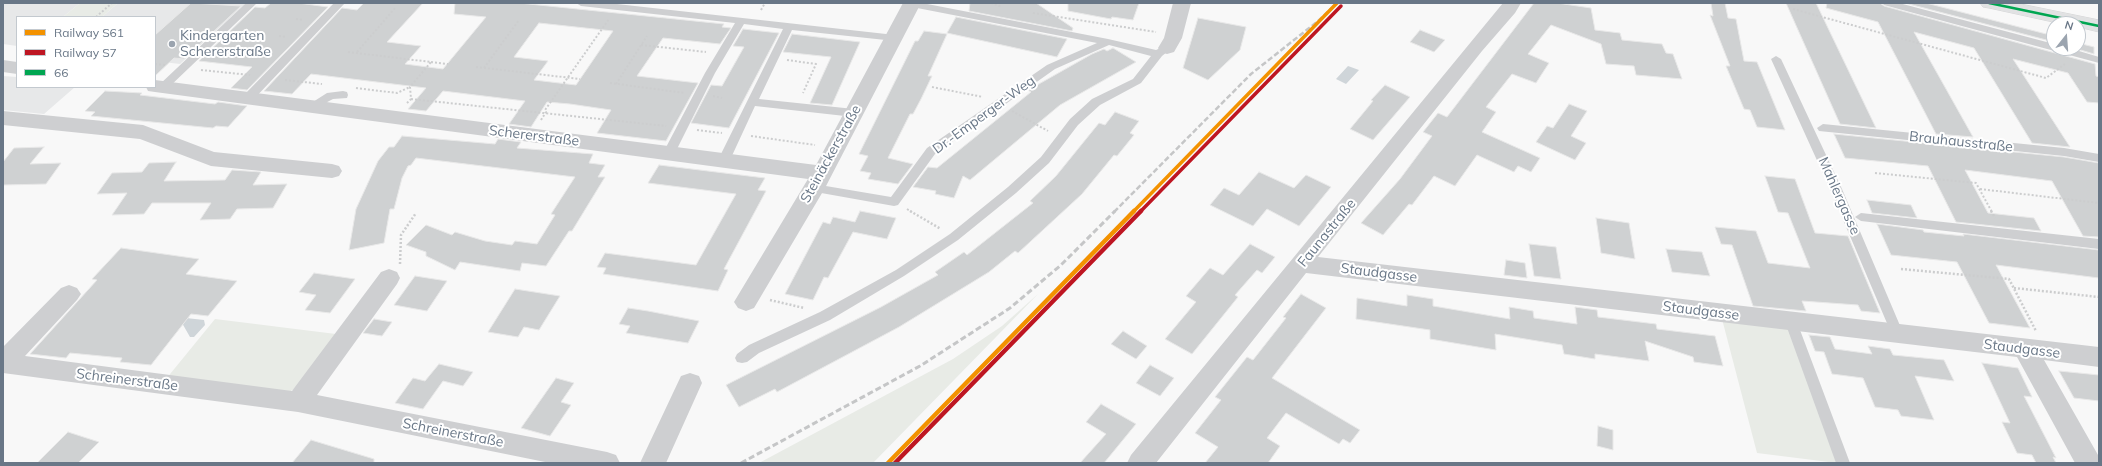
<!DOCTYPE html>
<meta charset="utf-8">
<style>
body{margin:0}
#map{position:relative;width:2102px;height:466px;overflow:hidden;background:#f8f8f8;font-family:Mulish,sans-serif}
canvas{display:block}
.frame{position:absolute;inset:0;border:4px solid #697787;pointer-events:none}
.legend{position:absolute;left:16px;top:16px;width:140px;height:72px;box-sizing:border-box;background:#fff;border:1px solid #c3c9cf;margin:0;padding:5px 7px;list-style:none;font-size:12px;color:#697787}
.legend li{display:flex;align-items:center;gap:8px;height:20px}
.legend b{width:20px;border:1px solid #c3c9cf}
.north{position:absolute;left:2046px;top:16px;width:40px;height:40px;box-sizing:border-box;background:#fff;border:1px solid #c3c9cf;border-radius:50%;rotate:17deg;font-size:11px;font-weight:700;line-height:16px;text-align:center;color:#697787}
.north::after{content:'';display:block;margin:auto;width:14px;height:18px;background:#9ba4af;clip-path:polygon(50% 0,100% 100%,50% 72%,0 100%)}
</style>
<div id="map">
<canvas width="2102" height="466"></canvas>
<div class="frame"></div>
<ul class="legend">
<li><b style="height:5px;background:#f39200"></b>Railway S61</li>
<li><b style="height:5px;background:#be1622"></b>Railway S7</li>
<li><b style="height:5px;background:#00a651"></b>66</li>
</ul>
<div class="north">N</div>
</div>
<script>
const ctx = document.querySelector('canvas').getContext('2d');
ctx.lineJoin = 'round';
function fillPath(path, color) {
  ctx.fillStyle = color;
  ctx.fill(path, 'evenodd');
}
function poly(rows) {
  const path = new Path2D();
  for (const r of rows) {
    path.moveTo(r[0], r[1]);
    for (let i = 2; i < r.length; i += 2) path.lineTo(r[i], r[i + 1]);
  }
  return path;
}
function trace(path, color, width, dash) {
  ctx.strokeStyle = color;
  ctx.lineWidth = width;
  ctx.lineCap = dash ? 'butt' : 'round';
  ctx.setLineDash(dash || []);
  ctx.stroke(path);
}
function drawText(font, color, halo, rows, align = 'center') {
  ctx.font = font + ' Mulish,sans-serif';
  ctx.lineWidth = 4;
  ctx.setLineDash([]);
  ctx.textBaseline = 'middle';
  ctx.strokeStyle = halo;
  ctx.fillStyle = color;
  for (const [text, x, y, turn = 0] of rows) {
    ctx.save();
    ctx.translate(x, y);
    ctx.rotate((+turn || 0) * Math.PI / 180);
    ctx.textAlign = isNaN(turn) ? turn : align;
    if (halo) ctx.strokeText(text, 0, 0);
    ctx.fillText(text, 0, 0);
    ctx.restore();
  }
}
const built = poly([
 [3,3,80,3,63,17,17,17,17,46,3,44],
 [118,3,246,3,180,64,155,61,155,17,102,17],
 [3,76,17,77,17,87,75,87,44,114,3,110]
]);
const green = poly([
 [80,3,118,3,102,17,63,17],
 [1038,294,873,463,759,463,953,359,1002,326],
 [215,319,336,334,297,388,282,395,166,379],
 [1722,319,1788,327,1837,463,1757,453]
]);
const water = poly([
 [1348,66,1359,70,1346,84,1336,79],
 [186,318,204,320,205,325,194,337,190,337,182,323]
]);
const building = poly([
 [191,3,241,6,184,59,174,58,155,76,155,35,191,3],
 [271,3,298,3,328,7,247,90,231,88,252,67,199,61,255,7,265,8,271,3],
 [364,3,423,3,387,42,421,46,405,64,443,69,486,17,454,14,455,3,519,3,724,24,722,27,731,28,720,44,663,38,637,76,698,83,666,141,597,133,611,110,570,104,547,102,531,127,509,124,525,101,443,91,426,111,408,109,426,88,311,74,292,94,264,91,342,8,357,10,364,3],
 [539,23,613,31,576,85,534,80,548,61,514,57,539,23],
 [970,3,1036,3,1073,28,1072,31,969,11,970,3],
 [1068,3,1139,3,1133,20,1112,17,1111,19,1068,11,1068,3],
 [1534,3,1557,3,1591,8,1595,30,1620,33,1622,40,1662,44,1666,53,1673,54,1682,79,1636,75,1634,66,1606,64,1601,44,1551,25,1528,54,1549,63,1536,83,1512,74,1486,107,1496,112,1482,132,1540,158,1531,172,1518,166,1514,172,1477,155,1455,186,1434,176,1412,205,1409,204,1383,235,1361,223,1400,179,1432,136,1423,132,1438,113,1447,117,1534,3],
 [1711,3,1725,3,1728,18,1736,19,1744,61,1757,62,1785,130,1757,127,1750,110,1744,109,1726,66,1730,66,1710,15,1713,16,1711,3],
 [1786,3,1816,3,1876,128,1840,124,1786,3],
 [1827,3,1880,3,1884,6,2095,64,2096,76,2099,77,2099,103,2087,102,2068,73,2013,59,2070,147,2032,143,1974,48,1914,32,1973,137,1936,134,1878,22,1826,8,1827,3],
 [1905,3,1926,3,2054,36,2054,42,1905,3],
 [956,17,1067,39,1057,57,947,33,956,17],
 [1198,18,1246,27,1240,50,1208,80,1183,68,1198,18],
 [743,29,779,33,729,128,691,123,711,85,722,86,744,47,733,46,743,29],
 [1420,30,1445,40,1434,52,1410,42,1420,30],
 [924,31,947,34,928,76,932,76,921,99,913,114,910,114,888,158,913,164,898,184,868,179,871,173,860,171,868,156,859,154,915,41,918,41,924,31],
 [792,34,860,42,832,105,810,103,831,57,783,52,792,34],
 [2078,43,2094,47,2094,54,2074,48,2078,48,2078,43],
 [1113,48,1136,62,1060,105,970,180,963,176,954,198,935,194,936,191,913,187,928,167,937,168,1031,92,1028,90,1030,89,1092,54,1104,49,1107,51,1113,48],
 [1385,85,1410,97,1373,140,1350,129,1369,106,1373,101,1371,100,1385,85],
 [105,91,142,93,140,95,215,104,218,102,247,106,228,127,216,126,213,128,91,116,95,112,85,111,105,91],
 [1569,104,1587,111,1571,136,1586,143,1575,160,1536,142,1547,126,1553,128,1569,104],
 [1115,112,1139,121,1130,133,1134,135,1117,156,1114,155,1082,194,1018,253,1015,251,989,272,899,327,777,392,775,389,739,407,726,385,881,307,938,275,935,272,964,252,967,255,1033,203,1030,201,1056,176,1099,123,1105,125,1115,112],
 [1834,134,2064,157,2099,163,2099,237,2083,236,2052,181,1965,170,1988,213,2034,218,2041,231,1956,222,1928,166,1845,158,1834,134],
 [402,136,495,144,498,139,521,142,517,148,593,154,589,163,605,165,598,177,605,177,572,231,569,231,546,266,522,263,520,271,460,262,455,270,426,256,426,252,406,245,426,225,452,235,455,232,485,241,512,245,515,241,537,244,555,215,551,214,575,177,416,158,411,165,408,166,402,178,394,209,390,209,384,243,349,250,356,209,378,161,389,147,394,147,402,136],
 [44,147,30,164,61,163,46,184,3,185,3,162,14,148,44,147],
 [176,162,164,181,225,180,232,170,261,172,253,185,287,184,273,208,237,209,230,219,200,220,211,203,152,203,144,214,112,215,127,193,97,194,112,173,142,172,149,163,176,162],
 [659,165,765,178,758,190,766,191,724,269,728,270,718,291,603,274,606,268,597,267,605,253,696,265,736,194,648,183,659,165],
 [1259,172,1294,188,1306,175,1331,187,1299,226,1267,209,1253,226,1210,205,1224,188,1239,195,1259,172],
 [1765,176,1795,179,1815,233,1848,236,1880,313,1861,311,1858,305,1802,301,1806,311,1753,306,1732,245,1721,244,1715,227,1756,231,1768,263,1810,268,1788,213,1778,212,1765,176],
 [1867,200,1911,205,1917,218,1872,213,1867,200],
 [860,211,896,218,887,239,853,232,828,278,824,277,813,300,785,294,823,222,830,224,833,217,855,222,860,211],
 [1596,218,1629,223,1635,259,1601,253,1596,218],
 [1877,224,1923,230,1924,232,1964,236,1963,234,2099,250,2099,278,1996,265,2030,328,1989,323,1957,262,1891,255,1877,224],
 [1250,244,1275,257,1262,273,1257,270,1235,295,1238,297,1192,354,1165,339,1196,302,1186,296,1210,268,1223,275,1250,244],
 [1529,244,1556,247,1561,279,1534,276,1529,244],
 [121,248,199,259,186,274,237,281,208,316,191,314,151,365,120,362,122,358,70,353,66,358,30,354,97,280,92,279,121,248],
 [1666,249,1702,252,1710,276,1672,272,1666,249],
 [1506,260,1525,263,1527,278,1504,275,1506,260],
 [314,273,355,279,330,313,305,310,316,295,299,292,314,273],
 [415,276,447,281,427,311,394,305,415,276],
 [515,289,560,296,539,330,524,327,518,337,488,332,515,289],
 [1301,294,1326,308,1272,378,1360,430,1350,443,1343,439,1339,444,1286,413,1267,438,1280,446,1268,463,1205,463,1218,447,1195,433,1221,400,1215,397,1247,357,1253,360,1286,318,1283,317,1301,294],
 [1407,295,1433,299,1433,306,1510,319,1509,307,1533,311,1534,318,1577,324,1575,307,1597,310,1598,317,1656,324,1657,329,1715,336,1723,366,1694,362,1693,357,1645,341,1649,361,1595,354,1595,359,1564,354,1562,345,1495,334,1496,350,1430,339,1430,330,1356,319,1357,298,1407,306,1407,295],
 [628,308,648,311,699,321,688,343,626,333,630,326,619,324,628,308],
 [374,319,392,322,382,336,363,333,374,319],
 [1123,331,1147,346,1136,359,1111,344,1123,331],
 [1809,335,1830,337,1835,349,1872,354,1868,346,1890,349,1893,355,1944,360,1954,381,1915,376,1934,420,1901,416,1898,410,1875,407,1863,378,1832,374,1824,352,1815,351,1809,335],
 [1982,363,2018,368,2032,397,2024,396,2056,458,2053,457,2056,463,2036,463,2032,455,2017,453,2002,422,2010,423,1982,363],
 [439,364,473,372,463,386,443,381,423,409,395,403,413,378,425,381,439,364],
 [1150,365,1174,378,1160,396,1136,383,1150,365],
 [2059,371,2099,375,2099,401,2074,398,2059,371],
 [556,378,574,383,561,402,571,405,550,436,521,428,556,378],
 [1101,404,1136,424,1104,463,1080,463,1106,434,1086,422,1101,404],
 [1598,426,1613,430,1613,450,1597,446,1598,426],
 [68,432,99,442,78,463,37,463,68,432],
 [311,440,374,459,374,463,292,463,311,440]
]);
const pathFar1 = poly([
 [991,3,1002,7],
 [1793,9,2046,78,2065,64],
 [761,10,765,3],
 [1033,13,1156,32],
 [96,17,112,3],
 [296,19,303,20],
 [279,36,286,37],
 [641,45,706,52],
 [348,52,431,62,410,87,411,99,407,103],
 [357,52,396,7],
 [260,54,269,55],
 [787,60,816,64,803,93],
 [431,62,448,64],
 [155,64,165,65],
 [476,67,580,79],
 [484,68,519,20],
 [201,70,250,75],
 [285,80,322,84],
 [610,83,685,93],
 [616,84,647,36],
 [932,87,983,97],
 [356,88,397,93,410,87],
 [713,96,722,98],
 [411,99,666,126],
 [1012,111,1048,131],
 [541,120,546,112,545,110,609,19],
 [697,130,722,133],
 [751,136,815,145],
 [1875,173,1976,183,1992,212],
 [1980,189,2099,203],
 [907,209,912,212]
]);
const path = poly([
 [910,211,941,229],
 [1991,211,1995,218],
 [400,264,401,235,416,213],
 [1901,269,2009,279,2036,331],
 [2014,288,2099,297],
 [770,300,804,308]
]);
const lane = poly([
 [246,3,257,3,167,89,159,89,158,87,159,85,246,3],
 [334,3,345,3,252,101,244,101,243,98,244,95,334,3],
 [576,3,608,3,895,35,900,38,895,41,792,30,759,99,854,109,859,113,854,117,755,106,730,160,724,164,718,160,783,29,744,24,715,73,675,153,669,157,663,153,705,73,735,23,581,6,576,3],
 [908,3,922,3,1108,39,1156,50,1167,45,1172,48,1162,56,1141,83,1100,105,1078,125,1049,163,1016,193,958,240,904,276,830,320,759,353,747,362,742,363,737,362,735,358,737,354,749,345,820,312,896,270,950,234,1008,187,1041,157,1070,119,1092,99,1133,79,1151,56,1109,45,1055,69,935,154,898,205,894,206,810,191,808,188,814,184,891,197,927,148,1047,65,1097,43,912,7,909,6,908,3],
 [1882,3,1899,3,2054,44,2054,48,2069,48,2099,57,2099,63,1884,5,1882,3],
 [1776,56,1781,59,1842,189,1904,335,1903,339,1898,340,1893,339,1892,335,1830,189,1771,59,1776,56],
 [343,91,347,92,348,95,347,98,333,99,310,111,305,107,327,93,343,91],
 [1823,124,2064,148,2099,154,2099,162,2064,156,1819,131,1817,128,1823,124],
 [1861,213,2099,239,2099,249,1861,221,1855,217,1861,213],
 [1791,317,1796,318,1797,322,1850,463,1836,463,1785,322,1786,318,1791,317]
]);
const street = poly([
 [903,3,921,3,825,188,754,308,746,311,738,308,734,302,808,179,155,92,148,91,146,87,155,87,155,80,816,165,903,3],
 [1173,3,1191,3,1182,38,1174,52,1167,54,1160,52,1158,48,1164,38,1173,3],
 [1503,3,1521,3,1515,13,1482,51,1318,257,2099,347,2099,367,2044,360,2098,455,2099,463,2075,463,2017,357,1306,273,1156,463,1127,463,1131,455,1503,3],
 [3,60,17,62,17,74,3,72,3,60],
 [3,111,143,125,214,152,332,164,339,166,342,171,339,176,332,178,211,166,140,139,3,125,3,111],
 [389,269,397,272,400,278,397,284,317,395,607,452,616,455,620,463,550,463,298,412,3,373,3,347,61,288,69,285,77,288,81,294,77,300,25,356,292,391,381,272,389,269],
 [690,373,699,376,702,383,666,463,640,463,681,376,690,373]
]);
const secondary = poly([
 [1980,3,2016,3,2099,20,2099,32,2078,27,2078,24,2062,24,1989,8,1983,7,1980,3]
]);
const railFar1 = poly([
 [1114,212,1251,74,1318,21,1335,5]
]);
const rail = poly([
 [741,463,920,366,1010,308,1061,265,1115,211]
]);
const bus1 = poly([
 [1989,3,2099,26]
]);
const rail1Far1 = poly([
 [1133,212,1337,3]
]);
const rail1 = poly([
 [888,463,1134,211]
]);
const rail2Far1 = poly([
 [1140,212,1341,6]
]);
const rail2 = poly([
 [895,463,1141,211]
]);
const markers = [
 [172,44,4,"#9ba4af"]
];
const poiNames = [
 ["Kindergarten",180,36],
 ["Schererstraße",180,52]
];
const streetNames = [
 ["Dr.-Emperger-Weg",984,115,-36],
 ["Schererstraße",534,136,7],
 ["Brauhausstraße",1961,142,6],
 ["Steinäckerstraße",831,154,-61],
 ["Mahlergasse",1839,196,66],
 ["Faunastraße",1327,233,-51],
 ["Staudgasse",1379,273,7],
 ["Staudgasse",1701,311,7],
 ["Staudgasse",2022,349,7],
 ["Schreinerstraße",127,380,7],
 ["Schreinerstraße",453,433,11]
];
fillPath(built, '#e7e8e9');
fillPath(green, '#e8ebe6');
fillPath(water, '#cfd5d9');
fillPath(building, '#cfd1d2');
trace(building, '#e8e8e8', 1);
trace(secondary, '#d4d5d6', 1);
trace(pathFar1, '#cccdce', 2, [2, 2]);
trace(path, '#cccdce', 2.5, [2, 2]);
fillPath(lane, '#cecfd1');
fillPath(street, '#cecfd1');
fillPath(secondary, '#e1e2e3');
trace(railFar1, '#c5c6c7', 2.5, [5.5, 2.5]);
trace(rail, '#c5c6c7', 3, [6, 3]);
trace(bus1, '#00a651', 2.5);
trace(rail1Far1, '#f39200', 3.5);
trace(rail1, '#f39200', 4.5);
trace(rail2Far1, '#be1622', 3.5);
trace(rail2, '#be1622', 4.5);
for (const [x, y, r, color] of markers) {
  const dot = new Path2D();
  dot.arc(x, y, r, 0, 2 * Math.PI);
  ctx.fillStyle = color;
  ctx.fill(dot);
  trace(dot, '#fff', 1.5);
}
drawText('14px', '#697787', '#fff', poiNames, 'left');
drawText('14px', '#697787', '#fff', streetNames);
</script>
